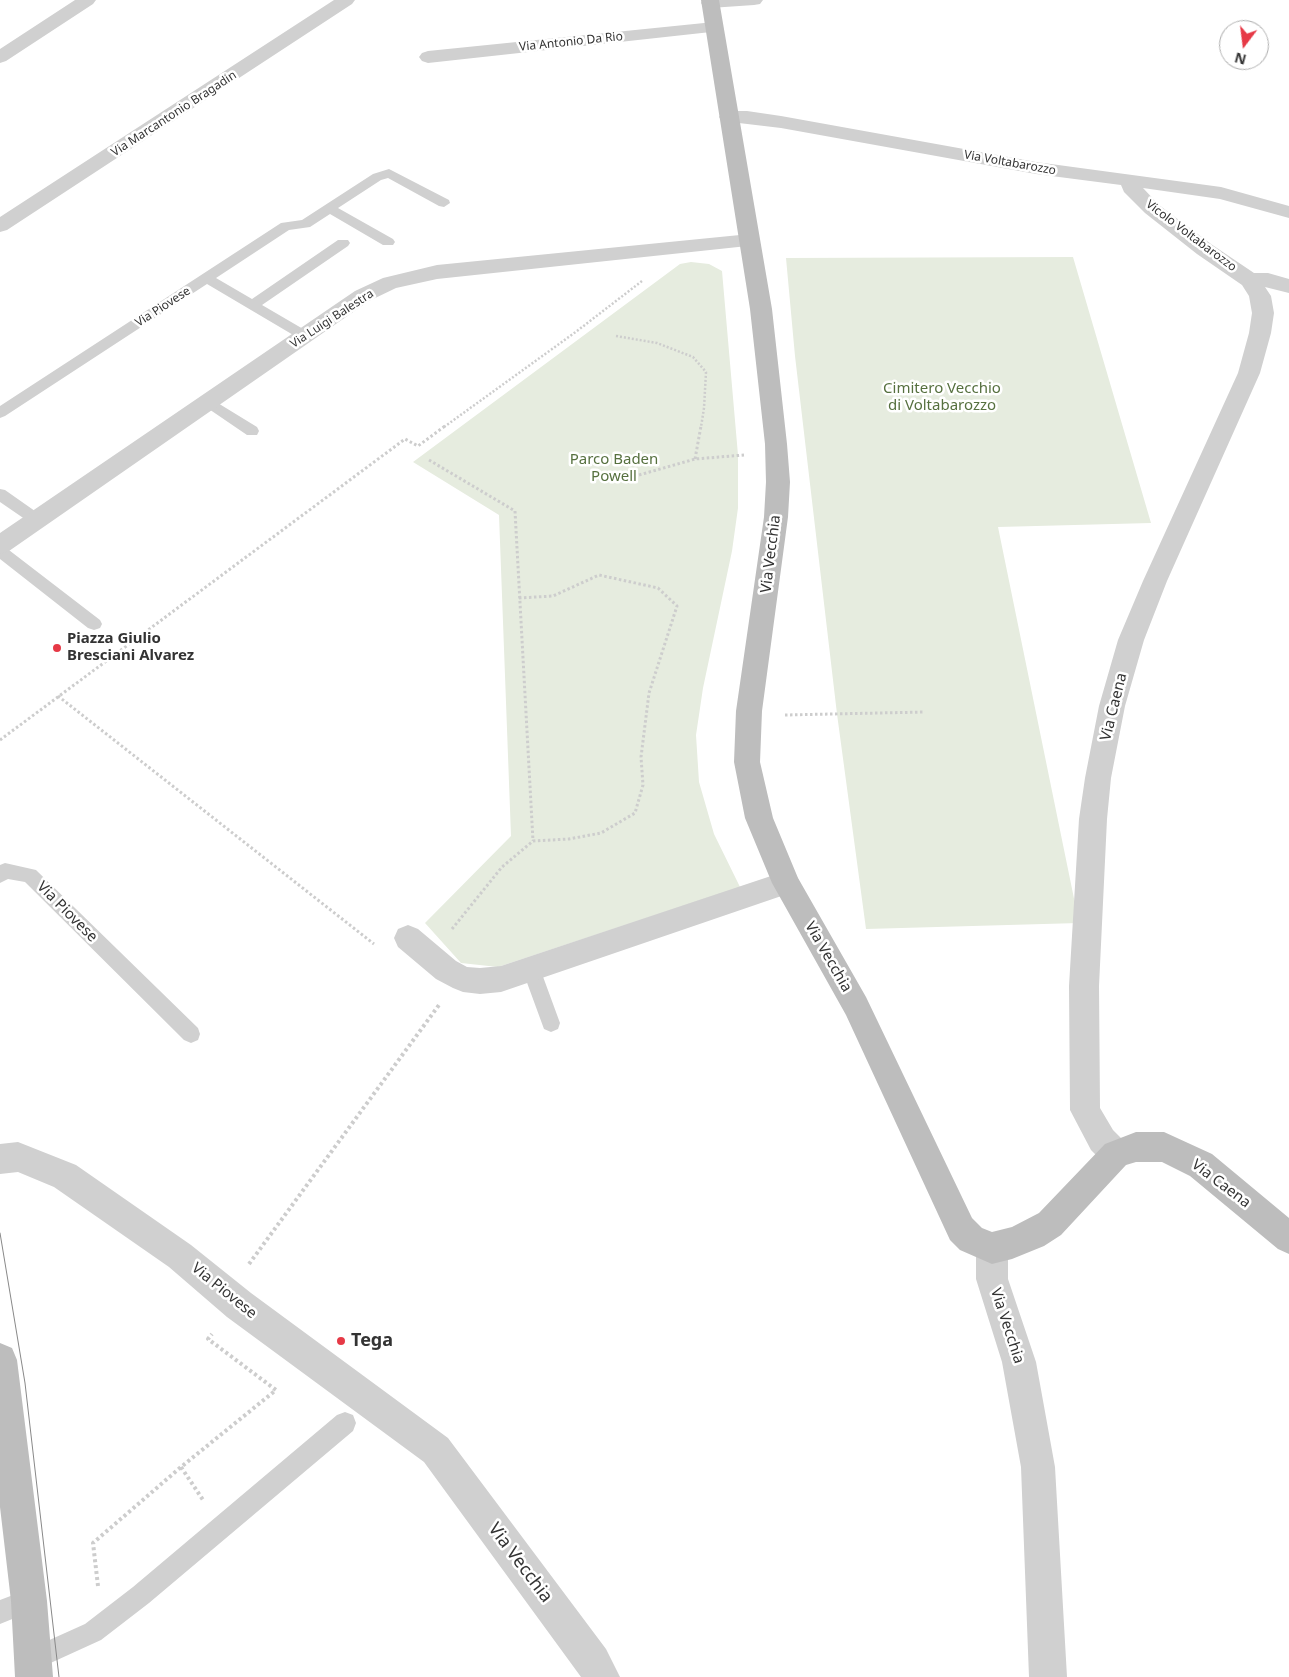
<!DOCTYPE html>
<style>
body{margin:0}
#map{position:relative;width:1289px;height:1677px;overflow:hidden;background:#fff;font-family:"Noto Sans",sans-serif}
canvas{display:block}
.north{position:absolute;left:1219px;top:20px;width:50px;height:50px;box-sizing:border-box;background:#fff;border:1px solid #adadad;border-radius:50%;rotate:195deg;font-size:14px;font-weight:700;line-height:20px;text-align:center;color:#333}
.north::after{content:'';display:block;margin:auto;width:18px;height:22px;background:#e63946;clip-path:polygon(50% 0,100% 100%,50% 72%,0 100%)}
</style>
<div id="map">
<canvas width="1289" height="1677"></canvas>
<div class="north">N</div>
</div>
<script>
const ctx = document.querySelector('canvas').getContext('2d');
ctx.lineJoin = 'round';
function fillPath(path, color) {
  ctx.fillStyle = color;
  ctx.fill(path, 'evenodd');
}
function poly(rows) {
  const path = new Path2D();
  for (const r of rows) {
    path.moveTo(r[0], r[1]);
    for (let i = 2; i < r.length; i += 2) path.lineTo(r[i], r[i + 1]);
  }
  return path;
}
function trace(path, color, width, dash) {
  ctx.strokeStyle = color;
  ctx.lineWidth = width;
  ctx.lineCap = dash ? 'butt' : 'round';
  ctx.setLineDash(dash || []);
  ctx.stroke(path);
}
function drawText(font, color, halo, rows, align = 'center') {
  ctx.font = font + ' "Noto Sans",sans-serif';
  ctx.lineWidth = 5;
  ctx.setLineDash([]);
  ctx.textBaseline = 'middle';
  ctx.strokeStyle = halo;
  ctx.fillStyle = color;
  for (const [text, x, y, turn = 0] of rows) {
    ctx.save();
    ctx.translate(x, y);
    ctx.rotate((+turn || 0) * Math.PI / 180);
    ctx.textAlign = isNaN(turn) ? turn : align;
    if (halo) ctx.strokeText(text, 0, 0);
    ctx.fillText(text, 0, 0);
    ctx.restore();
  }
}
const green = poly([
 [1073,257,1151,523,998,527,1079,923,866,929,837,714,795,356,786,258],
 [691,262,709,264,722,271,738,455,738,508,732,551,703,688,696,735,699,782,714,834,740,887,498,967,461,963,425,923,511,836,499,515,413,462,680,264]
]);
const pathFar2 = poly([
 [616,336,657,343,693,357,706,372,704,408,701,427],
 [444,427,577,331,642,281]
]);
const pathFar1 = poly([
 [695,459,701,426],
 [429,460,515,511,533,841],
 [639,475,695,459,744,455],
 [58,696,374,944],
 [785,715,925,712],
 [0,740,405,439,418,446,445,426],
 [452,929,502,867,533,841,569,839,601,833,635,813,643,785,641,757,649,693,677,606,658,588,599,575,553,596,519,598]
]);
const path = poly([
 [249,1264,439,1005],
 [181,1467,203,1500],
 [98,1586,93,1543,181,1467,276,1390,208,1339,212,1334]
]);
const lane = poly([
 [389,169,449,200,450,203,444,207,439,206,388,178,381,180,338,208,393,239,395,242,393,245,383,245,330,214,310,227,289,230,216,278,252,299,338,240,348,240,350,243,348,246,262,305,310,333,312,336,310,339,300,339,207,284,5,416,0,418,0,406,281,223,302,220,373,174,389,169],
 [208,397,257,427,259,431,257,435,247,435,203,405,201,402,203,399,208,397],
 [0,489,5,490,42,516,45,520,42,524,37,525,32,524,0,502,0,489],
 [0,545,5,547,100,620,102,624,100,628,94,630,88,628,0,559,0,545],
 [5,863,36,870,198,1028,200,1034,198,1040,191,1043,184,1040,25,882,8,879,0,883,0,865,5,863],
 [531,961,538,963,560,1023,558,1029,551,1032,544,1029,522,969,524,963,531,961],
 [345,1412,353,1415,356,1423,353,1431,149,1603,101,1640,33,1671,25,1667,21,1659,25,1651,85,1624,133,1587,337,1415,345,1412],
 [29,1589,37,1593,41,1601,37,1609,0,1624,0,1600,29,1589]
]);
const street = poly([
 [75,0,96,0,93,4,6,61,0,63,0,49,75,0],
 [334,0,355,0,352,4,7,230,0,232,0,217,334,0],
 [703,0,763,0,760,4,754,5,710,8,704,7,701,3,703,0],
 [714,22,720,23,723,27,720,31,428,63,422,61,419,57,422,53,428,51,714,22],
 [729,111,747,111,781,116,1036,162,1221,187,1289,206,1289,218,1220,199,1143,188,1159,205,1211,244,1254,273,1268,273,1289,279,1289,293,1265,287,1271,296,1274,313,1271,333,1260,373,1167,581,1144,640,1125,706,1111,778,1107,819,1099,986,1100,1108,1113,1130,1127,1144,1132,1154,1127,1164,1116,1169,1105,1164,1091,1150,1070,1110,1069,986,1079,819,1085,778,1099,706,1118,640,1143,581,1238,373,1249,333,1252,313,1249,296,1242,285,1197,254,1145,213,1124,192,1121,185,1036,174,781,128,722,121,719,117,722,113,729,111],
 [750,234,757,235,760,240,757,245,437,279,396,288,369,301,9,551,0,554,0,533,355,291,383,278,437,265,750,234],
 [786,871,796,875,800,883,796,891,501,992,480,994,463,992,453,988,436,979,398,947,394,938,398,929,408,925,418,929,456,961,467,967,480,968,501,966,786,871],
 [18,1142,76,1165,191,1245,251,1293,448,1438,606,1649,620,1677,581,1677,424,1462,227,1317,169,1267,54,1187,18,1172,0,1174,0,1144,18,1142],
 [992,1232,1003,1237,1008,1248,1008,1279,1036,1362,1055,1467,1067,1677,1029,1677,1021,1467,1002,1362,976,1279,976,1248,981,1237,992,1232]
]);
const secondary = poly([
 [701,0,719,0,772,309,787,444,790,482,788,517,762,711,760,762,773,818,798,878,866,997,972,1218,982,1228,992,1232,1012,1227,1039,1213,1105,1144,1136,1132,1164,1132,1212,1154,1289,1218,1289,1254,1278,1249,1190,1176,1162,1162,1136,1162,1126,1165,1061,1235,1044,1246,1012,1259,992,1264,960,1250,950,1240,846,1015,772,883,745,818,734,762,736,711,764,517,766,482,765,444,750,309,701,0],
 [0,1343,12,1348,17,1360,47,1601,53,1677,15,1677,11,1601,0,1507,0,1343]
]);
const tram = poly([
 [0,1233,25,1383,59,1677]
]);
const markers = [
 [57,648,5,"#e63946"],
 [341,1341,5,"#e63946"]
];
const farStreetnames = [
 ["Via Antonio Da Rio",571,42,-6],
 ["Via Marcantonio Bragadin",174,114,-33],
 ["Via Voltabarozzo",1010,163,10],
 ["Vicolo Voltabarozzo",1191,236,37],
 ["Via Piovese",163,307,-33],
 ["Via Luigi Balestra",332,319,-33]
];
const parkNames = [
 ["Cimitero Vecchio",942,389],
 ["di Voltabarozzo",942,406],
 ["Parco Baden",614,460],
 ["Powell",614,477]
];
const streetNames = [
 ["Via Vecchia",771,554,-83],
 ["Via Caena",1114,707,-76],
 ["Via Piovese",67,912,45],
 ["Via Vecchia",828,957,60],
 ["Via Caena",1221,1184,37],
 ["Via Piovese",224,1291,39],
 ["Via Vecchia",1007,1326,72]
];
const poiNames = [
 ["Piazza Giulio",67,639],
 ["Bresciani Alvarez",67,656]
];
const nearPoinames = [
 ["Tega",351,1341]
];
const nearStreetnames = [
 ["Via Vecchia",520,1563,53]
];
fillPath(green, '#e6ecdf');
trace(pathFar2, '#cdcdcd', 2.5, [2, 2]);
trace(pathFar1, '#cdcdcd', 3, [2.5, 2.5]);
trace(path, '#cdcdcd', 4, [3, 3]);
fillPath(lane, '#d0d0d0');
fillPath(street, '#d0d0d0');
fillPath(secondary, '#bdbdbd');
trace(tram, '#888', 1);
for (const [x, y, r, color] of markers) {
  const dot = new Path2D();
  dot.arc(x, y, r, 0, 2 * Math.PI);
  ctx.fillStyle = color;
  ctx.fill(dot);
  trace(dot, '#fff', 2);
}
drawText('12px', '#333', '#fff', farStreetnames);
drawText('15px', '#56703f', '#fff', parkNames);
drawText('15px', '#333', '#fff', streetNames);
drawText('bold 15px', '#333', '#fff', poiNames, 'left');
drawText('bold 18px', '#333', '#fff', nearPoinames, 'left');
drawText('18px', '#333', '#fff', nearStreetnames);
</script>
